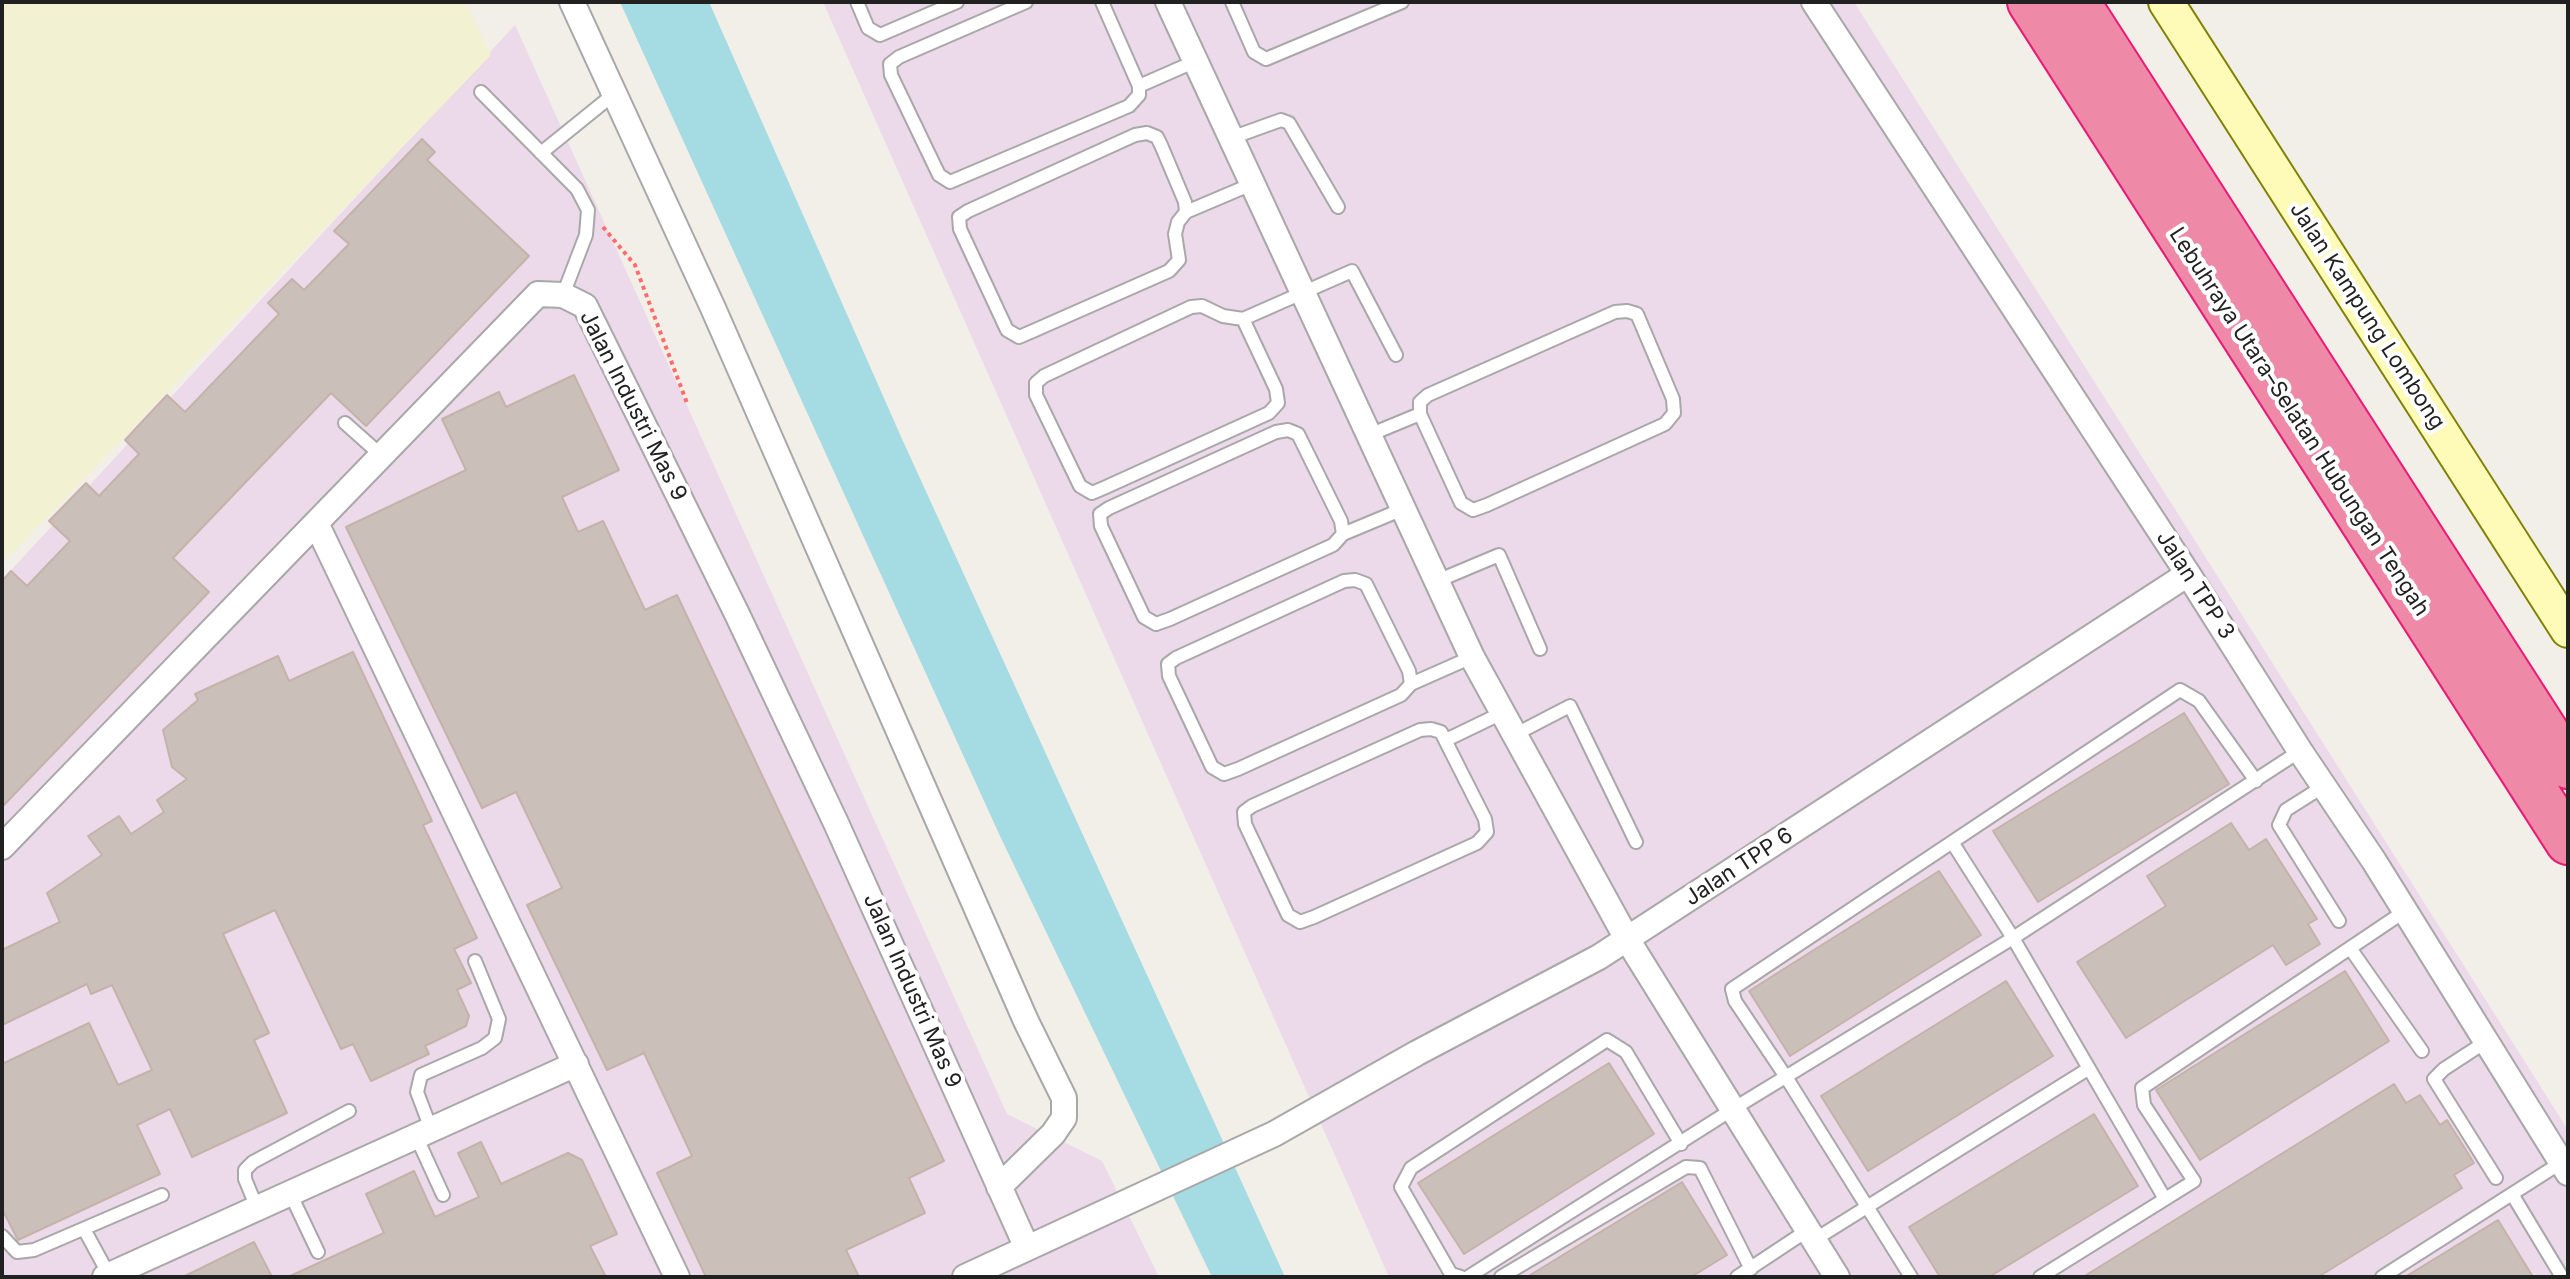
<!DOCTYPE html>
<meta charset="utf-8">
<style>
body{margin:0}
#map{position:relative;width:2570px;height:1279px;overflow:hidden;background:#f2eee8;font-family:Inter,sans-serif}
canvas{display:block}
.frame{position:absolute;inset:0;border:4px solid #212121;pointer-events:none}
</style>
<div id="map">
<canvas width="2570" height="1279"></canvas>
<div class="frame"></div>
</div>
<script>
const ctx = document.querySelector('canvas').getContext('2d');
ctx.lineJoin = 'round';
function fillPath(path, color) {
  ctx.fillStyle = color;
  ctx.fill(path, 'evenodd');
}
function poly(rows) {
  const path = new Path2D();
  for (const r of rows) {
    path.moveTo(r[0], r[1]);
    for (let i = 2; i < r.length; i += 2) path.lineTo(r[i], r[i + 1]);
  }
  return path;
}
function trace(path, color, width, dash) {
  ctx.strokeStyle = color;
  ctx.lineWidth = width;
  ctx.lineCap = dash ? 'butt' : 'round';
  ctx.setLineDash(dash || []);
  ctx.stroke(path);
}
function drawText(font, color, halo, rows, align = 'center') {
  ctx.font = font + ' Inter,sans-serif';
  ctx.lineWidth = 8;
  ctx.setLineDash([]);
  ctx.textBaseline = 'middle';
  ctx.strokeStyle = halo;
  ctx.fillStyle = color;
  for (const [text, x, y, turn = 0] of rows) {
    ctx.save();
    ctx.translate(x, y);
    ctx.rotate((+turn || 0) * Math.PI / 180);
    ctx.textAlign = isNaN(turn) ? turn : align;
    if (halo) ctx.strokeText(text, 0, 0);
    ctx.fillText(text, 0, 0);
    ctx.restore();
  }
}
const industrial = poly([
 [823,2,1854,2,2568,1130,2568,1277,1389,1277],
 [515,25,1007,1114,1102,1161,1159,1277,2,1277,2,580]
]);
const farmland = poly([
 [2,2,465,2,491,55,2,564]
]);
const water = poly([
 [620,2,709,2,902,439,1285,1277,1212,1277,1000,836]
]);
const building = poly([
 [422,139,435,152,427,160,529,256,366,426,331,393,173,558,209,592,2,807,2,581,11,571,27,586,70,541,49,521,86,483,99,496,139,454,125,440,167,395,185,412,279,314,268,303,292,279,304,290,349,244,334,231,422,139],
 [574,375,619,470,562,497,578,532,603,521,645,610,677,595,944,1161,909,1178,925,1213,846,1250,859,1277,706,1277,657,1173,692,1156,644,1053,607,1070,527,905,562,888,516,792,482,808,346,527,466,470,442,419,499,392,506,407,574,375],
 [353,652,432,821,423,825,477,938,454,949,471,983,457,990,469,1016,466,1026,425,1046,429,1054,371,1081,353,1044,341,1049,275,910,223,934,269,1033,254,1040,287,1113,192,1157,170,1109,137,1125,160,1174,18,1240,2,1209,2,1064,89,1023,118,1085,152,1070,112,985,91,994,87,984,2,1025,2,950,60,922,47,893,102,855,88,836,119,816,131,834,164,812,157,800,187,779,172,767,163,730,198,700,195,694,278,656,289,681,353,652],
 [2184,713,2229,784,2038,902,1993,831,2184,713],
 [2231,823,2249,850,2266,839,2317,919,2308,924,2320,944,2286,965,2273,945,2126,1038,2077,962,2166,906,2147,876,2231,823],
 [1939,871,1981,935,1790,1056,1749,991,1939,871],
 [2345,971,2389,1041,2200,1160,2156,1090,2345,971],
 [2006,981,2053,1056,1868,1171,1821,1096,2006,981],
 [1609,1063,1654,1134,1464,1254,1418,1183,1609,1063],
 [2394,1084,2406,1103,2420,1095,2440,1125,2447,1120,2474,1163,2454,1175,2462,1188,2318,1277,2083,1277,2394,1084],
 [2094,1114,2138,1186,1989,1277,1940,1277,1909,1227,2094,1114],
 [481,1142,501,1184,568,1153,582,1160,617,1234,590,1246,606,1277,288,1277,384,1233,366,1194,414,1171,435,1217,479,1197,458,1153,481,1142],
 [1682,1182,1727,1255,1691,1277,1527,1277,1682,1182],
 [2498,1220,2533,1277,2405,1277,2498,1220],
 [254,1242,272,1277,183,1277,254,1242]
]);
const path = poly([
 [603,227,635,265,687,403]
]);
const lane = poly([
 [857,2,868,28,880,35,957,2],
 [1026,2,899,57,890,64,891,75,939,175,950,182,1129,106,1139,95,1139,86,1102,2],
 [1232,2,1254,52,1266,59,1402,2],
 [1139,86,1196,61],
 [481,92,577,189,588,210,586,235,563,295],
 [1147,133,1157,137,1161,145,1185,202,1186,212,1178,222,1175,234,1179,260,1169,271,1033,331,1019,337,1007,330,960,229,959,217,968,211,1135,135,1147,133],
 [1231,138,1281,120,1289,123,1338,207],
 [541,153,614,94],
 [1186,212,1252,184],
 [1202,306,1223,316,1243,319,1276,389,1278,403,1269,413,1106,487,1092,493,1080,486,1036,395,1036,383,1044,376,1191,307,1202,306],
 [1627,311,1637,314,1673,399,1674,413,1665,424,1487,505,1473,510,1461,503,1420,414,1420,402,1428,395,1615,312,1627,311],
 [1243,319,1352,271,1396,355],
 [345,423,382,456],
 [1288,430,1298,434,1341,521,1343,534,1333,545,1170,619,1156,624,1144,617,1101,526,1100,514,1109,508,1276,432,1288,430],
 [1369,435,1420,414],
 [1343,534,1403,509],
 [1355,580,1366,584,1409,671,1411,684,1401,695,1238,769,1224,774,1212,767,1169,676,1168,664,1176,658,1344,581,1355,580],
 [1437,581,1499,555,1540,649],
 [1411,684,1472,657],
 [1431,729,1441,732,1485,819,1487,832,1477,843,1314,917,1300,922,1288,915,1245,824,1244,812,1252,806,1420,730,1431,729],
 [1514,735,1570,706,1636,842],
 [1446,740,1502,713],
 [2324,786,2286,810,2279,825,2339,921],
 [1952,842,2013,938,2165,1199],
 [2350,948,2422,1051],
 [2487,1041,2444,1069,2434,1079,2496,1178],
 [431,1129,417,1092,421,1075,482,1048,495,1038,499,1019,475,961],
 [416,1136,443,1195],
 [290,1193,318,1252],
 [2512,1194,2562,1277],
 [257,1208,245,1179,245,1170,253,1162,349,1111],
 [84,1229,109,1275],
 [2,1236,17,1252,34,1250,162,1195],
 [1814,1240,2088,1069],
 [1461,1277,1451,1274,1401,1187,1411,1168,1607,1040,1626,1052,1681,1144],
 [1468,1277,1733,1109,2013,938,2300,751],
 [1501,1277,1686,1167,1700,1168,1751,1269],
 [1737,1277,1808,1230],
 [1911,1277,1786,1077,1735,1001,1732,989,2180,690,2199,701,2256,781],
 [2040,1277,2194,1181,2144,1105,2142,1088,2405,911],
 [2382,1277,2562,1162]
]);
const street = poly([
 [572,2,713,308,1026,1021,1064,1098,1064,1118,1053,1134,999,1187],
 [1168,2,1472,657,1627,939,1837,1277],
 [1814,2,2188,574,2300,751,2374,861,2568,1173],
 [316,523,677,1277],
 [2,847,538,294,563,295,585,306,737,614,836,823,1027,1248],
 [105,1277,576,1064],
 [965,1277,1274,1134,1417,1053,1599,957,2188,574]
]);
const secondary = poly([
 [2166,2,2568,630]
]);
const highway = poly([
 [2030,2,2568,842],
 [2077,2,2568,766]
]);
const streetNames = [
 ["Jalan Kampung Lombong",2367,316,57],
 ["Jalan Industri Mas 9",633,406,63],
 ["Lebuhraya Utara–Selatan Hubungan Tengah",2299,422,57],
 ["Jalan TPP 3",2195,585,57],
 ["Jalan TPP 6",1739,867,-33],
 ["Jalan Industri Mas 9",912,991,66]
];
fillPath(industrial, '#ecd9ea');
fillPath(farmland, '#f2f1d2');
fillPath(water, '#a5dbe3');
fillPath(building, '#cbbfba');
trace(building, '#c5b2a8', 2);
trace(lane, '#a8a8a8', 16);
trace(street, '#a8a8a8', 28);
trace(secondary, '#808100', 38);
trace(highway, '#e91b76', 48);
trace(path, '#ff6c6c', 4, [4, 4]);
trace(lane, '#fff', 12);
trace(street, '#fff', 24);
trace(secondary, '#fefbb9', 34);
trace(highway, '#ee8aa7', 44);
drawText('22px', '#212121', '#fff', streetNames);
</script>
